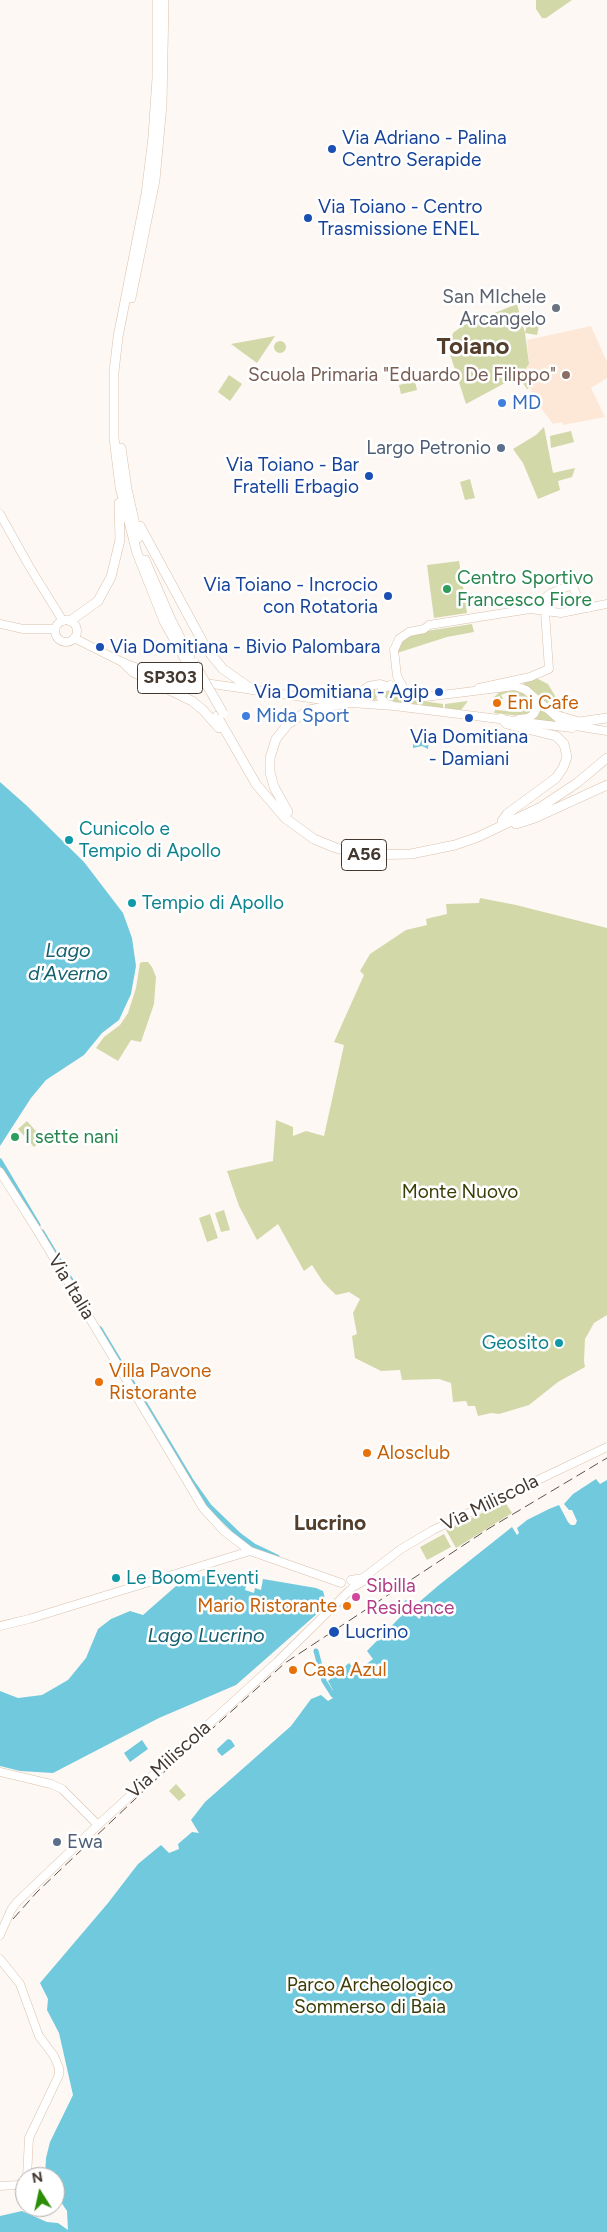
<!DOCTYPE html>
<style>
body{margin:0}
#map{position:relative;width:607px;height:2232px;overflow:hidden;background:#fdf8f4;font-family:Figtree,sans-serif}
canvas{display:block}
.north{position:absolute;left:15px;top:2167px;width:50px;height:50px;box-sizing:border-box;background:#fff;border:1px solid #b4afac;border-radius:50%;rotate:350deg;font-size:14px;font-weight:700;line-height:20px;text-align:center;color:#433830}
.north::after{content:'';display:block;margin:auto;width:18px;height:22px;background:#2a8d06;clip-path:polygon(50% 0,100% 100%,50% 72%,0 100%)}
</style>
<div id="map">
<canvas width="607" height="2232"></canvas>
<div class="north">N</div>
</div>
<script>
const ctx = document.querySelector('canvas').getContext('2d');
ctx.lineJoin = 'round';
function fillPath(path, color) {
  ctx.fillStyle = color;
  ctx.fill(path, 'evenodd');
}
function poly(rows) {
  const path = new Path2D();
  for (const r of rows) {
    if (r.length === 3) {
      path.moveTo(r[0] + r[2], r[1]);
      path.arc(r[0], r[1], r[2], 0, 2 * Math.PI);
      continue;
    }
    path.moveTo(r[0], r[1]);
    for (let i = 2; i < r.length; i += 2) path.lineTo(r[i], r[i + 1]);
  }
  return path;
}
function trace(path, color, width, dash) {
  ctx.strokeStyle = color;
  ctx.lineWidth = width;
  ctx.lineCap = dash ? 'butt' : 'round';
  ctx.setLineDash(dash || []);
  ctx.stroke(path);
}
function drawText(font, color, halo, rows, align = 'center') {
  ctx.font = font + ' Figtree,sans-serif';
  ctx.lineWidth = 5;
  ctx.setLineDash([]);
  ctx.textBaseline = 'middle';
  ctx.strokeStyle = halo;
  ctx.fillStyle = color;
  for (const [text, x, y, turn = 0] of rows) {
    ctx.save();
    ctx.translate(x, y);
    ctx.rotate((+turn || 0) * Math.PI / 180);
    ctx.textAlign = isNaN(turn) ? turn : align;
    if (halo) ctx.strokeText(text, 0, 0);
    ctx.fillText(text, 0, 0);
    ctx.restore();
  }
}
const built = poly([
 [591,326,607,362,607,378,591,388,605,417,563,425,562,422,553,424,536,402,523,372,529,364,527,340]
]);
const green = poly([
 [536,0,572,0,546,18,542,18,536,9],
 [517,304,525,333,529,314,541,317,537,335,525,333,529,364,523,372,529,388,527,389,518,376,466,404,449,351,453,333,462,326],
 [275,336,257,363,231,344],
 [280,347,6],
 [229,375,242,384,230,401,218,392],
 [415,381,417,390,401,394,399,385],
 [544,427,553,473,575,468,572,477,558,481,560,490,538,499,523,463,513,449,536,435],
 [571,431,574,442,551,448,550,436],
 [470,479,475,498,465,500,460,482],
 [459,561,467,613,434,618,427,565],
 [472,624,474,632,447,637,397,653,401,641,414,633],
 [536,678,548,684,561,706,564,716,549,706,523,683],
 [369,689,374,689,377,693,375,702,356,700],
 [386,690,391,690,410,699,443,704,443,708,386,701,383,694],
 [502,690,504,692,505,690,515,690,524,693,532,700,533,710,527,715,520,716,494,713,495,710,521,712,525,709,525,703,517,701,514,694,511,696,509,692,501,695,503,699,500,700,500,696,493,698],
 [468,701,461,710,445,708,445,704],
 [540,710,542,710,559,723,532,720],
 [480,898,516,905,607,928,607,1315,594,1323,585,1339,584,1361,585,1367,558,1382,529,1405,499,1414,491,1413,478,1416,475,1406,468,1406,466,1401,453,1402,451,1383,439,1379,402,1380,400,1370,381,1371,355,1358,352,1336,357,1334,353,1313,360,1299,349,1292,336,1295,323,1282,312,1265,304,1271,278,1224,257,1240,239,1206,227,1171,273,1161,276,1120,293,1127,293,1136,306,1131,324,1136,344,1045,334,1042,364,975,360,971,370,954,406,930,427,925,426,919,447,914,446,904,479,903],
 [143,962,148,962,152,967,156,977,154,1004,141,1042,131,1040,118,1061,96,1048,104,1037,120,1025,128,1013,136,988,140,963],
 [27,1121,43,1139,34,1147,18,1129],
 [224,1210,230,1230,221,1232,215,1213],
 [210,1214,218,1238,207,1242,199,1218],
 [505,1502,512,1513,456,1548,446,1530],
 [444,1534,451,1547,427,1560,420,1547],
 [176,1784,186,1795,179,1801,169,1791]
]);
const water = poly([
 [422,740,429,740,428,749,422,746,413,748,413,742],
 [0,782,26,805,84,862,123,913,132,938,136,966,131,994,119,1020,102,1033,84,1055,46,1080,31,1098,0,1146],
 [596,1479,600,1484,607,1480,607,2232,0,2232,0,2216,22,2211,47,2222,58,2223,68,2230,67,2211,55,2193,55,2177,45,2177,46,2158,50,2142,73,2095,59,2033,47,2010,48,1999,40,1983,108,1903,138,1864,161,1845,169,1853,179,1849,178,1844,192,1832,199,1833,191,1820,205,1802,291,1726,311,1699,321,1695,328,1701,333,1698,333,1690,328,1681,349,1663,356,1672,373,1659,367,1651,407,1610,410,1608,419,1619,421,1617,410,1606,421,1612,416,1609,418,1603,439,1585,512,1527,517,1535,519,1533,517,1528,527,1520,549,1509,559,1505,568,1522,571,1525,575,1525,577,1521,572,1510,569,1510,564,1504,573,1494],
 [210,1574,236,1575,241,1578,240,1584,246,1586,245,1590,254,1593,255,1588,261,1590,263,1579,316,1588,323,1591,327,1605,236,1685,159,1718,53,1773,20,1771,0,1766,0,1691,18,1698,42,1695,68,1680,86,1658,98,1629,111,1619,130,1611,143,1615,176,1586],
 [228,1739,231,1740,235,1746,222,1756,218,1752,217,1749],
 [142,1740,148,1749,130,1762,124,1753]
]);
const canal = poly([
 [0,1161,38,1225],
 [42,1232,75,1287],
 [100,1329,192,1482,209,1506,239,1535,254,1546,277,1557],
 [406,1603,410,1606],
 [316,1651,324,1681,333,1695]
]);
const secondary = poly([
 [0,514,29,566,63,621],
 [530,609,551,593,572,585,581,604,588,608],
 [479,688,530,677,549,669,545,612,545,602,548,595],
 [405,691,397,676,394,650,399,639,409,632,424,629,429,625,530,609,561,613,607,604],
 [0,1172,37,1230,203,1508,224,1531,250,1551,341,1583],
 [351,1580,363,1578,401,1549,433,1530,607,1447],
 [353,1587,365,1580],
 [0,1626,29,1619,250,1551],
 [0,1772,51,1784,62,1789,98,1825],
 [0,1935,11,1910,17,1902,98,1825,277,1662,349,1591],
 [0,1959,20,1984,39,2036,54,2056,59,2068,59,2075,29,2138,27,2177],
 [0,2186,18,2185,25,2181]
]);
const primary = poly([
 [66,631,11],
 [0,624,23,629,55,629],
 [74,638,124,663,163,677,337,702,394,706],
 [390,685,382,689,381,698,386,704,394,706,572,728],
 [340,698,352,697,369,686,380,684,425,697,515,686,526,690,560,720,569,725,607,731],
 [519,719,528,718,534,714,537,708,536,699]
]);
const highway = poly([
 [157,0,157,78,153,137,146,194,118,337,114,372,114,438,120,487,137,553,164,621,189,666],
 [131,298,155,180,162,105,164,0],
 [121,448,127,489,138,538],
 [140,526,207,650,223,669,253,690],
 [145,560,171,620,190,657],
 [70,621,98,601,111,577,120,540,119,503],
 [124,663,133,672,192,701,203,710,219,728],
 [555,715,579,722,607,718],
 [217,716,256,784,285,818,314,839,336,848,362,855,411,854,455,845,478,837,541,807,577,783,607,758],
 [501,718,507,724,556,736,564,744,567,757,563,768,556,778,507,814,502,821],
 [288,812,274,787,270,772,270,758,276,739,288,724,309,710,347,703],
 [516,824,535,818,607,785]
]);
const rail = poly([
 [13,1919,37,1892,151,1784,285,1663,488,1529,607,1458]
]);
const highwayBridge = poly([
 [194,663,223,713]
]);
const markers = [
 [332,149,5,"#1a4fb4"],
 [308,218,5,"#1a4fb4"],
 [556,308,5,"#6b7280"],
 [566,375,5,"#8d6e63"],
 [502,403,5,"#3f7fe0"],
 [501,448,5,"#5c6f8a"],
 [369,476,5,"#1a4fb4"],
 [447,589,5,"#2e9e5b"],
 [388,596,5,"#1a4fb4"],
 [100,647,5,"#1a4fb4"],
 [439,692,5,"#1a4fb4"],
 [497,703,5,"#e8710a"],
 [246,716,5,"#3f7fe0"],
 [469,718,5,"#1a4fb4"],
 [69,840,5,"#0f9aa8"],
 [132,903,5,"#0f9aa8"],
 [15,1137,5,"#2e9e5b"],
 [559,1343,5,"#0f9aa8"],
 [99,1382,5,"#e8710a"],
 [367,1453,5,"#e8710a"],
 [116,1578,5,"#0f9aa8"],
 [356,1597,5,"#d1479c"],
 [347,1606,5,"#e8710a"],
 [334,1632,6,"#1a4fb4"],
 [293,1670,5,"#e8710a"],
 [57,1842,5,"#5c6f8a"]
];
const shields = [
 [170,678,65],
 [364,855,45]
];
const shieldNames = [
 ["SP303",170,678],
 ["A56",364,855]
];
const transitNames = [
 ["Via Adriano - Palina",342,138],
 ["Centro Serapide",342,160],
 ["Via Toiano - Centro",318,207],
 ["Trasmissione ENEL",318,229],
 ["Via Toiano - Bar",359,465,"right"],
 ["Fratelli Erbagio",359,487,"right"],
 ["Via Toiano - Incrocio",378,585,"right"],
 ["con Rotatoria",378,607,"right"],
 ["Via Domitiana - Bivio Palombara",110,647],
 ["Via Domitiana - Agip",429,692,"right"],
 ["Via Domitiana",469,737,"center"],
 ["- Damiani",469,759,"center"],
 ["Lucrino",345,1632]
];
const worshipNames = [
 ["San MIchele",546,297],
 ["Arcangelo",546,319]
];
const educationNames = [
 ["Scuola Primaria \"Eduardo De Filippo\"",556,375]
];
const shopNames = [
 ["MD",512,403],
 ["Mida Sport",256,716]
];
const serviceNames = [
 ["Largo Petronio",491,448],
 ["Ewa",67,1842,"left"]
];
const leisureNames = [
 ["Centro Sportivo",457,578],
 ["Francesco Fiore",457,600],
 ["I sette nani",25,1137]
];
const foodNames = [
 ["Eni Cafe",507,703],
 ["Villa Pavone",109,1371],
 ["Ristorante",109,1393],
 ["Alosclub",377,1453],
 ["Mario Ristorante",337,1606,"right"],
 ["Casa Azul",303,1670]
];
const cultureNames = [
 ["Cunicolo e",79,829],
 ["Tempio di Apollo",79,851],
 ["Tempio di Apollo",142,903],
 ["Geosito",549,1343,"right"],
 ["Le Boom Eventi",126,1578]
];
const parkNames = [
 ["Monte Nuovo",460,1192],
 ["Parco Archeologico",370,1985],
 ["Sommerso di Baia",370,2007]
];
const streetNames = [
 ["Via Italia",71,1287,59],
 ["Via Miliscola",490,1503,-26],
 ["Via Miliscola",169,1760,-42]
];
const hotelNames = [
 ["Sibilla",366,1586],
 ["Residence",366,1608]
];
const waterNames = [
 ["Lago",68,951],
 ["d'Averno",68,974],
 ["Lago Lucrino",206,1636]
];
const quarterNames = [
 ["Lucrino",330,1524]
];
const districtNames = [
 ["Toiano",473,347]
];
fillPath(built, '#fde8d8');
fillPath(green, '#d3d8a8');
fillPath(water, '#71c9de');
trace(canal, '#71c9de', 5);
trace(secondary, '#dac0ab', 9);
trace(primary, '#dac0ab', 9);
trace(highway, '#dac0ab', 10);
trace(secondary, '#fff', 8);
trace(primary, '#fff', 8);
trace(highway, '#fff', 9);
trace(rail, '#5c524a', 1, [10, 5]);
trace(highwayBridge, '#dac0ab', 10, []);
trace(highwayBridge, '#fff', 9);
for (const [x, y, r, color] of markers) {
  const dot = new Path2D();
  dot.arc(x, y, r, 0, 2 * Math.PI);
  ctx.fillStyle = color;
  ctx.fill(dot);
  trace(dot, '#fff', 2);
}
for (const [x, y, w] of shields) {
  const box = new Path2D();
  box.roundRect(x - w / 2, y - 15.5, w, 31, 4);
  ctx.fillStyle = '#fff';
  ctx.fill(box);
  trace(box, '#433830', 1);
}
drawText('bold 18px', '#433830', null, shieldNames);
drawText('19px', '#164399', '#fff', transitNames, 'left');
drawText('19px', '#5b616d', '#fff', worshipNames, 'right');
drawText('19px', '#785e54', '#fff', educationNames, 'right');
drawText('19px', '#366cbe', '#fff', shopNames, 'left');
drawText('19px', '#4e5e75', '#fff', serviceNames, 'right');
drawText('19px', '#27864d', '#fff', leisureNames, 'left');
drawText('19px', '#c56008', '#fff', foodNames, 'left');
drawText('19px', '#0d838f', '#fff', cultureNames, 'left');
drawText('19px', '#3a3d06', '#fff', parkNames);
drawText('19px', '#433830', '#fff', streetNames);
drawText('19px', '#b23c85', '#fff', hotelNames, 'left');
drawText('italic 20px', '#165f6e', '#fff', waterNames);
drawText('bold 21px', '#533d2b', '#fff', quarterNames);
drawText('bold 24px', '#533d2b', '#fff', districtNames);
</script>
